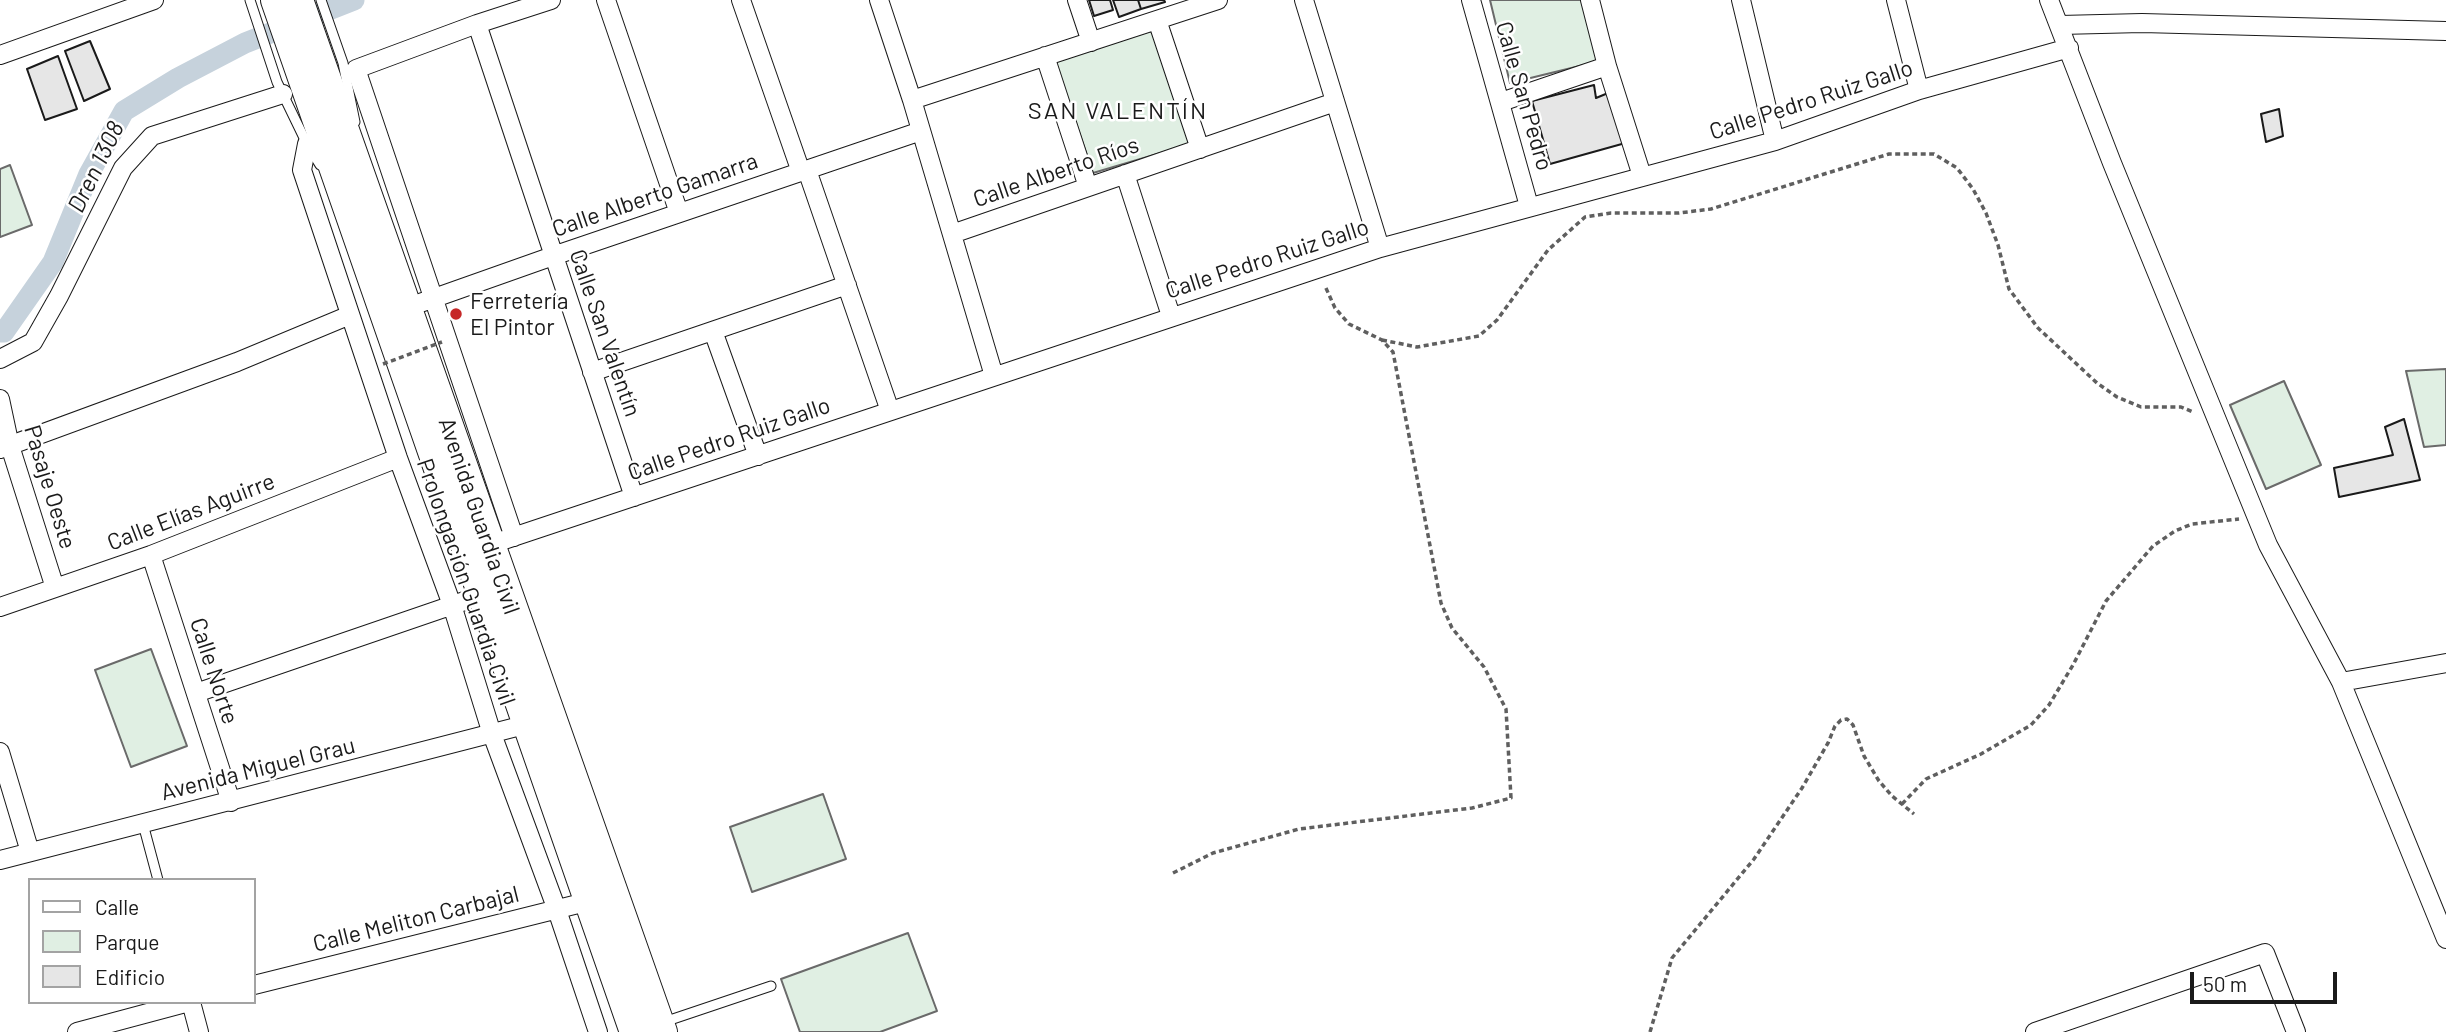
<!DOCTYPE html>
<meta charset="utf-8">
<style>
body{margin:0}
#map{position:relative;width:2446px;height:1032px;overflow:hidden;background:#fff;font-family:Barlow,sans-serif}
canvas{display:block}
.legend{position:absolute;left:28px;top:878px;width:228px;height:126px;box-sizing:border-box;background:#fff;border:2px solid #a3a3a3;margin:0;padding:9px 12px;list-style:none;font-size:21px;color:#1a1a1a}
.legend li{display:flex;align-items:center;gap:14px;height:35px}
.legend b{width:35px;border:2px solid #a3a3a3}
.scale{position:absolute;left:2190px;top:972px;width:147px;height:32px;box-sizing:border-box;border:4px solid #1a1a1a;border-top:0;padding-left:9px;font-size:21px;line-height:24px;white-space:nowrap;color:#1a1a1a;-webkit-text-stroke:5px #fff;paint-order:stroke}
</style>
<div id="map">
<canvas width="2446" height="1032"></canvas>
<ul class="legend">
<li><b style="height:9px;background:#fff"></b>Calle</li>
<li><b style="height:19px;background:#e0efe3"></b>Parque</li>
<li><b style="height:19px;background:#e6e6e6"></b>Edificio</li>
</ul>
<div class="scale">50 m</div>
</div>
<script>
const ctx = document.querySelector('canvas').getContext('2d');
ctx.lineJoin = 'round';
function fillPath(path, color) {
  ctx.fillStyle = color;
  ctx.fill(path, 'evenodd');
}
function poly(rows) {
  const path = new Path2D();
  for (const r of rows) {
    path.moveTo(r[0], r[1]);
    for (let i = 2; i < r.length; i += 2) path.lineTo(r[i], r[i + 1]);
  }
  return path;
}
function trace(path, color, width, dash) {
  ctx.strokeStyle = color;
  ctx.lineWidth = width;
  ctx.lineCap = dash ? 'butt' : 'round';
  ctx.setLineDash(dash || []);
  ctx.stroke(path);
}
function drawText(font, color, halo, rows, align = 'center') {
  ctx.font = font + ' Barlow,sans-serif';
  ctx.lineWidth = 5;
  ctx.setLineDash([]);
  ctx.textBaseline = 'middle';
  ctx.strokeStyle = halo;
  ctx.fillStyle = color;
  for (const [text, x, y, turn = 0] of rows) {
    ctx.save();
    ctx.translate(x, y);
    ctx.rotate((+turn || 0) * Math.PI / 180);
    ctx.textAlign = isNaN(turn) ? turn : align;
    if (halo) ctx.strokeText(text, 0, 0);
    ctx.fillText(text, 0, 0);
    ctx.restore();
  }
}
const green = poly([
 [1490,0,1584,0,1600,61,1510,83,1490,0],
 [1153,30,1191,144,1093,173,1055,62,1153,30],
 [10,165,32,225,0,237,0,169,10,165],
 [2446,369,2446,445,2424,447,2406,371,2446,369],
 [2284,381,2321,465,2266,489,2230,405,2284,381],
 [151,649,187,746,131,767,95,670,151,649],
 [823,794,846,859,752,892,730,827,823,794],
 [908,933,937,1011,880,1032,800,1032,781,979,908,933]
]);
const canal = poly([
 [0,332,4,332,53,262,89,174,124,111,178,78,245,43,354,0]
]);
const building = poly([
 [1089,0,1110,0,1113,10,1094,16,1089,0],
 [1113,0,1138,0,1141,9,1119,17,1113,0],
 [1138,0,1164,0,1165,2,1141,9,1138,0],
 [90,41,110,89,84,101,65,51,90,41],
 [58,56,77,109,45,120,27,69,58,56],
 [1594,85,1596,98,1613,91,1629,142,1550,164,1532,101,1594,85],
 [2279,109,2283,136,2266,142,2261,114,2279,109],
 [2404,419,2420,480,2339,497,2334,468,2393,455,2385,427,2404,419]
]);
const path = poly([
 [1382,340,1417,347,1479,336,1497,320,1548,250,1585,217,1611,213,1679,213,1711,209,1889,154,1934,154,1957,168,1973,189,1986,213,1998,245,2009,289,2038,328,2097,383,2117,397,2141,407,2181,407,2193,412],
 [1902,804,1926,779,1981,754,2031,725,2049,705,2073,665,2106,601,2153,546,2175,531,2192,524,2239,519],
 [1173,873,1213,853,1299,829,1472,808,1511,798,1506,709,1484,667,1452,628,1441,603,1393,352,1382,340,1349,324,1335,308,1325,286],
 [1650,1032,1672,958,1754,859,1802,788,1828,743,1835,726,1841,720,1847,719,1853,725,1864,756,1879,781,1892,796,1914,814]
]);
const service = poly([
 [250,0,277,82,307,144,320,165],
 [321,0,343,63,355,122],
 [143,824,158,880],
 [664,1022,771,986]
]);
const minor = poly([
 [606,0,679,213],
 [741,0,801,172],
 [879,0,912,100,994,376],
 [1077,0,1091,42],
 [1304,0,1380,248],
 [1471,0,1529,206],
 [1590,0,1607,66,1642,176],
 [1741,0,1775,141],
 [1896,0,1919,90],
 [2049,0,2112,163,2268,545,2341,682,2446,939],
 [1157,20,1200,149],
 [477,24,634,497],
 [2060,25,2142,23,2446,31],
 [0,55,154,0],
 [1045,56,1088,187],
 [912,100,1218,0],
 [1501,102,1607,66],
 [307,144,302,170,398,458,452,605,492,734,557,910,598,1032],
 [807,170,890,411],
 [1125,174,1171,316],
 [952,234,1335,102],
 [406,308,553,256,921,131],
 [713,331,758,456],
 [0,359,33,342,59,296,123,168,152,136,283,94],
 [592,372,847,285],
 [0,399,10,446,55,588],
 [0,449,237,362,350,315],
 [514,537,356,69,477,24,551,0],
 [489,545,1380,248,1775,141,1919,90,2069,48],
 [151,555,231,802],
 [0,607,151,555,398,458],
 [2341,682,2446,663],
 [196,693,482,595],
 [0,752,30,852],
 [0,860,528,724],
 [254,985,590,901],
 [191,1002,199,1032],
 [77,1032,189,1002],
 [2035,1032,2265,953,2296,1032]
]);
const trunk = poly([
 [276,0,635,1032],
 [298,0,662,1032]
]);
const pathBridge = poly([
 [383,364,442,342]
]);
const markers = [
 [456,314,7,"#c62828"]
];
const streetNames = [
 ["Calle San Pedro",1524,96,74],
 ["Calle Pedro Ruiz Gallo",1811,100,-18],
 ["Calle Alberto Ríos",1056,172,-19],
 ["Calle Alberto Gamarra",655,195,-19],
 ["Calle Pedro Ruiz Gallo",1267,259,-18],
 ["Calle San Valentín",605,333,71],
 ["Calle Pedro Ruiz Gallo",729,439,-19],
 ["Pasaje Oeste",50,487,73],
 ["Calle Elías Aguirre",191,512,-21],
 ["Avenida Guardia Civil",479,516,71],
 ["Prolongación Guardia Civil",466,582,71],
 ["Calle Norte",214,671,72],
 ["Avenida Miguel Grau",258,769,-14],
 ["Calle Meliton Carbajal",416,919,-14]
];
const poiNames = [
 ["Ferretería",470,301],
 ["El Pintor",470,327]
];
const neighbourhoodNames = [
 ["SAN VALENTÍN",1118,111]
];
const waterNames = [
 ["Dren 1308",96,167,-64]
];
fillPath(green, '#e0efe3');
trace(green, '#6a6a6a', 2);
trace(canal, '#c6d2dc', 21);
fillPath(building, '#e6e6e6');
trace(building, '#1a1a1a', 2);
trace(service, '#1a1a1a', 11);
trace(minor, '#1a1a1a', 20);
trace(trunk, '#1a1a1a', 32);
trace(path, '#5f5f5f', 3.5, [5, 3.5]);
trace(service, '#fff', 9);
trace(minor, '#fff', 18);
trace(trunk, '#fff', 30);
trace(pathBridge, '#5f5f5f', 3.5, [5, 3.5]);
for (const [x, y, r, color] of markers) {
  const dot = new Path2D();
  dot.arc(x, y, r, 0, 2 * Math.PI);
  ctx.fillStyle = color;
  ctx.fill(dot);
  trace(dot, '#fff', 2.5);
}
drawText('23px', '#1a1a1a', '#fff', streetNames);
drawText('23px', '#1a1a1a', '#fff', poiNames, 'left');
ctx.letterSpacing = '2px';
drawText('24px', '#1a1a1a', '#fff', neighbourhoodNames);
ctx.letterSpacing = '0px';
drawText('italic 24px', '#1a1a1a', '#fff', waterNames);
</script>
